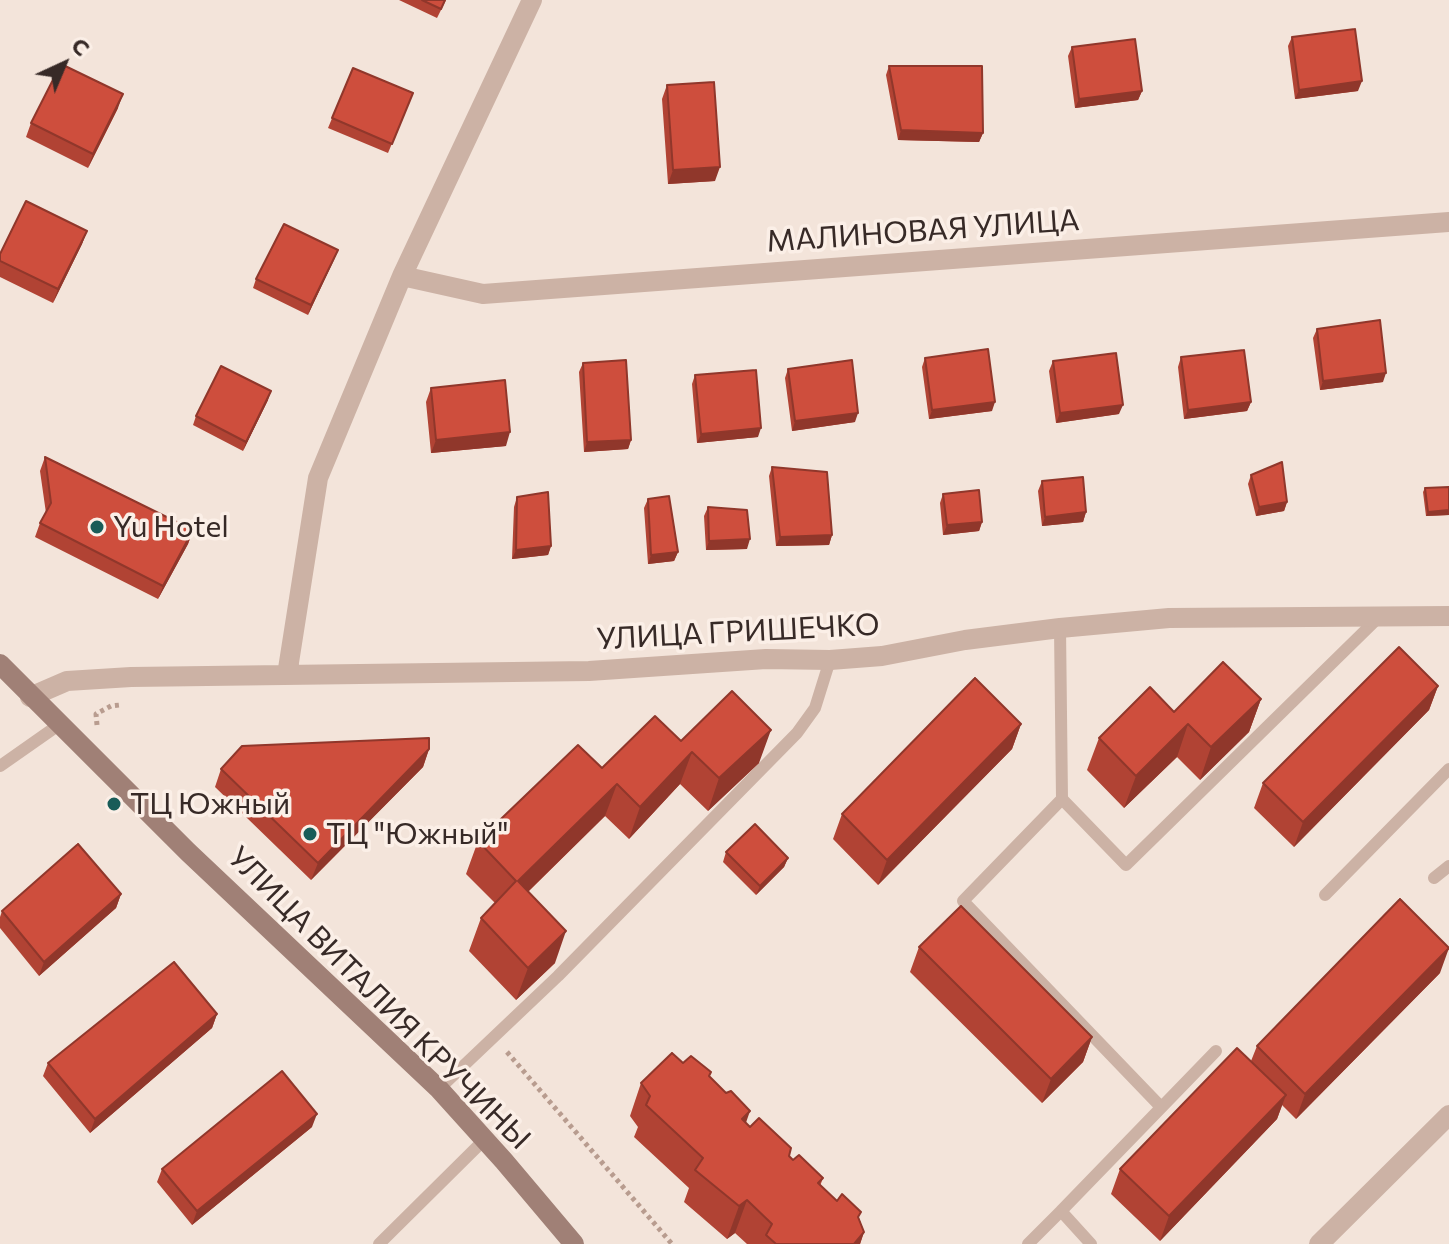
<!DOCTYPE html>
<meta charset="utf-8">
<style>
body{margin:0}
#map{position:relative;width:1449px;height:1244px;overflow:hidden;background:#f3e4da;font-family:Commissioner,sans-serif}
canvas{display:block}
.north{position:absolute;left:24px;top:24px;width:80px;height:80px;-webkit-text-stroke:6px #fbefe7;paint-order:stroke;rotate:44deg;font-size:22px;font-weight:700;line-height:32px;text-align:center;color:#372a27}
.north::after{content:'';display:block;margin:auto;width:28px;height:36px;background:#372a27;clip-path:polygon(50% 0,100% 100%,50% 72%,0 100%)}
</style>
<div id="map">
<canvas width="1449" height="1244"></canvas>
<div class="north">С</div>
</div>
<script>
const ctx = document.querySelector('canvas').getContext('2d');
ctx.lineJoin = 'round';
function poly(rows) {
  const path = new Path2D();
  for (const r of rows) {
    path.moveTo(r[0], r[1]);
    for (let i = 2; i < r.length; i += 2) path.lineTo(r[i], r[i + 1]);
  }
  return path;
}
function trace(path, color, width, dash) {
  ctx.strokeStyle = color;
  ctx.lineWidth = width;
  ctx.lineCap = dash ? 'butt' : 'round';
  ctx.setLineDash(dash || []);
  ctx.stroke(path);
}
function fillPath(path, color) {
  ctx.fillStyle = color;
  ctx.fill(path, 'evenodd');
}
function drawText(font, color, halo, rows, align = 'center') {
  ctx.font = font + ' Commissioner,sans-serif';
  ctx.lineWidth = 7;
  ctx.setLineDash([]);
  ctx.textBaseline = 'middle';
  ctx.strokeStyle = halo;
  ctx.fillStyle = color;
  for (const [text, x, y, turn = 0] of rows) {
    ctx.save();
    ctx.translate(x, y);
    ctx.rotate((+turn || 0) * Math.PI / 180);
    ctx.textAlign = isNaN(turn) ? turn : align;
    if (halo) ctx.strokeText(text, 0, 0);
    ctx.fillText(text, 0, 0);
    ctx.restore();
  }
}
const path = poly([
 [97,725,96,714,111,706,120,705],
 [507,1052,672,1244]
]);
const lane = poly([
 [1060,628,1062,799,1126,865,1378,618],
 [0,766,60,724],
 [1062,799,963,901,1161,1107],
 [1434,878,1449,866],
 [1325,895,1449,769],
 [439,1089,558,976,797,733,815,708,830,660],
 [379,1244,484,1140],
 [1028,1244,1061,1211],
 [1091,1244,1061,1211,1216,1051]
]);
const street = poly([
 [402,276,483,294,1449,222],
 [287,675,318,478,402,276,532,0],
 [30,697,67,681,131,677,589,671,766,659,830,660,882,656,965,640,1060,628,1169,618,1449,616],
 [1319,1244,1449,1115]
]);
const secondary = poly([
 [0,664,188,852,439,1089,504,1161,574,1244]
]);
const wall = poly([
 [399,0,446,0,437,18],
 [1292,37,1358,91,1295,99,1288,46],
 [1072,47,1142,91,1138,100,1075,108,1068,56],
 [889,66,983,133,979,142,898,140,886,75],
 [353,68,413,93,388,153,328,128],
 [667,85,715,181,668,184,662,99],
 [118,108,88,168,26,137,31,123],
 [87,231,82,244,53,303,0,277,0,254],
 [338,250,308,315,253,288,256,279],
 [1317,329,1383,382,1320,390,1313,338],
 [1181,357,1251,402,1247,411,1184,419,1178,367],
 [925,358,992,411,929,419,922,367],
 [1053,361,1119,414,1056,423,1049,371],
 [583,363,631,440,628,449,584,452,579,372],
 [788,369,855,422,792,431,785,378],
 [695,375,758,437,697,443,692,384],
 [431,388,506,446,431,453,426,402],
 [268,400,243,451,193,425,196,416],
 [45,457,193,530,188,544,158,599,35,537,40,523,46,513,40,471],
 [772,467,832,535,829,545,776,546,769,476],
 [1251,475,1287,502,1284,511,1256,516,1248,484],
 [1042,481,1086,512,1083,522,1042,526,1038,491],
 [1449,487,1449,515,1426,516,1423,492,1425,488],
 [943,494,982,522,979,531,943,535,940,503],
 [517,497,551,546,548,555,512,559,514,507],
 [648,499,678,552,674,561,648,564,644,508],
 [708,507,747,549,706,550,704,516],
 [1438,686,1429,710,1294,847,1254,808,1263,783],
 [1261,699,1249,732,1200,780,1177,757,1124,808,1087,770,1099,738],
 [1021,724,1012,749,878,885,833,839,842,814],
 [681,741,759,763,708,811,680,784,629,839,605,816,528,892,555,963,516,1000,469,951,481,918,495,903,466,874,478,841,602,768],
 [429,749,423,767,311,880,215,787,221,769],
 [726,852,788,858,784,867,756,895,723,862],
 [121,894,116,908,39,976,0,928,0,917,2,911],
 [919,947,1092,1037,1083,1062,1042,1103,910,972],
 [1440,973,1296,1119,1282,1105,1277,1119,1160,1241,1111,1194,1120,1169,1251,1061,1257,1046],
 [217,1014,212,1028,90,1133,43,1076,48,1063],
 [683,1063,709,1076,746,1123,793,1160,823,1178,820,1186,837,1201,859,1218,864,1232,860,1244,747,1244,735,1233,727,1239,684,1202,689,1188,634,1137,638,1127,630,1116,641,1083],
 [312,1127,192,1225,157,1182,162,1169]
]);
const shadedWall = poly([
 [1362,81,1358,91,1295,99,1299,90],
 [1142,91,1138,100,1075,108,1079,99],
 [123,94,118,108,88,168,93,154],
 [901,130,983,133,979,142,898,140],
 [720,167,715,181,668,184,673,170],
 [87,231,82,244,53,303,58,289],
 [338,250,334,260,308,315,311,305],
 [1386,373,1383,382,1320,390,1323,381],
 [271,391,268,400,243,451,246,442],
 [995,402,992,411,929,419,932,410],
 [1251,402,1247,411,1184,419,1188,410],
 [1123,405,1119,414,1056,423,1060,413],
 [858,413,855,422,792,431,795,421],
 [761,428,758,437,697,443,701,434],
 [510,432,506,446,431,453,436,440],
 [631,440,628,449,584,452,587,442],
 [1287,502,1284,511,1256,516,1259,507],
 [1449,510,1449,515,1426,516,1428,512],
 [1086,512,1083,522,1042,526,1045,517],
 [982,522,979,531,943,535,947,525],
 [193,530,188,544,158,599,163,586],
 [832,535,829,545,776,546,780,537],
 [750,539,747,549,706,550,709,541],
 [551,546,548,555,512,559,516,550],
 [678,552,674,561,648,564,651,555],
 [1438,686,1429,710,1294,847,1303,822],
 [1261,699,1249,732,1200,780,1211,747],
 [1021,724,1012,749,878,885,887,860],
 [1188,724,1177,757,1124,808,1136,776],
 [771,730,759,763,708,811,719,778],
 [429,749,423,767,311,880,318,863],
 [692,752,680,784,629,839,640,807],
 [617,784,605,816,506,913,518,881],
 [788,858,784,867,756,895,760,886],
 [121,894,116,908,39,976,44,962],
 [566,931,555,963,516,1000,528,968],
 [1449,948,1440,973,1296,1119,1305,1094],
 [217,1014,212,1028,90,1133,95,1119],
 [1092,1037,1083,1062,1042,1103,1051,1079],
 [1286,1095,1277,1119,1160,1241,1169,1216],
 [750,1111,739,1143,742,1119],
 [317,1114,312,1127,192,1225,197,1211],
 [747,1200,735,1233,727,1239,739,1206],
 [864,1232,860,1244,854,1244]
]);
const building = poly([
 [422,0,445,0,441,9,422,0],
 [1355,29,1362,81,1299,90,1292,37,1355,29],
 [1135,39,1142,91,1079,99,1072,47,1135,39],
 [61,64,123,94,93,154,31,123,61,64],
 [889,66,982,66,983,133,901,130,889,66],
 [353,68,413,93,392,144,332,118,353,68],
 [714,82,720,167,673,170,667,85,714,82],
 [26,201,87,231,58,289,0,261,0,254,26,201],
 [284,224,338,250,311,305,256,279,284,224],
 [1380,320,1386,373,1323,381,1317,329,1380,320],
 [988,349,995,402,932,410,925,358,988,349],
 [1244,350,1251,402,1188,410,1181,357,1244,350],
 [1116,353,1123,405,1060,413,1053,361,1116,353],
 [626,360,631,440,587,442,583,363,626,360],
 [852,360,858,413,795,421,788,369,852,360],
 [221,366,271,391,246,442,196,416,221,366],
 [756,370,761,428,701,434,695,375,756,370],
 [505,380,510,432,436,440,431,388,505,380],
 [45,457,193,530,163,586,40,523,51,503,45,457],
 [1282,462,1287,502,1259,507,1251,475,1282,462],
 [772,467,827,472,832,535,780,537,772,467],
 [1083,477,1086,512,1045,517,1042,481,1083,477],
 [1449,487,1449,510,1428,512,1425,488,1449,487],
 [979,490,982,522,947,525,943,494,979,490],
 [548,492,551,546,516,550,517,497,548,492],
 [669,496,678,552,651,555,648,499,669,496],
 [708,507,747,510,750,539,709,541,708,507],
 [1399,647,1438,686,1303,822,1263,783,1399,647],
 [1223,662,1261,699,1211,747,1188,724,1136,776,1099,738,1150,687,1174,712,1223,662],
 [975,678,1021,724,887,860,842,814,975,678],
 [732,691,771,730,719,778,692,752,640,807,617,784,518,881,566,931,528,968,481,918,516,881,478,841,578,745,602,768,655,716,681,741,732,691],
 [429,738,429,749,318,863,221,769,242,746,429,738],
 [755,824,788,858,760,886,726,852,755,824],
 [78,844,121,894,44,962,2,911,78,844],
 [1400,899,1449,948,1305,1094,1257,1046,1400,899],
 [961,906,1092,1037,1051,1079,919,947,961,906],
 [174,962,217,1014,95,1119,48,1063,174,962],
 [1237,1048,1286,1095,1169,1216,1120,1169,1237,1048],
 [672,1053,683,1063,691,1056,711,1072,709,1076,726,1093,731,1091,750,1111,742,1119,750,1127,759,1118,791,1148,789,1156,793,1160,799,1155,823,1178,818,1183,837,1201,842,1194,861,1212,858,1217,864,1232,854,1244,776,1244,766,1235,772,1224,747,1200,739,1206,695,1170,703,1158,646,1105,650,1096,641,1083,672,1053],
 [282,1071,317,1114,197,1211,162,1169,282,1071]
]);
const markers = [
 [97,527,8,"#195c58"],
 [114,804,8,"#195c58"],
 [310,834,8,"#195c58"]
];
const streetNames = [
 ["МАЛИНОВАЯ УЛИЦА",923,231,-4],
 ["УЛИЦА ГРИШЕЧКО",738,632,-3],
 ["УЛИЦА ВИТАЛИЯ КРУЧИНЫ",379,998,45]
];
const poiNames = [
 ["Yu Hotel",113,527],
 ["ТЦ Южный",130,804],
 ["ТЦ \"Южный\"",326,834]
];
trace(path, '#b89c8f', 5, [4, 4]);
trace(lane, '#ccb2a5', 12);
trace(street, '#ccb2a5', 20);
trace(secondary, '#a08076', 20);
fillPath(wall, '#b14334');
fillPath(shadedWall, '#90372b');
fillPath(building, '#ce4e3d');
trace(building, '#90372b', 2);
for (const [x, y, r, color] of markers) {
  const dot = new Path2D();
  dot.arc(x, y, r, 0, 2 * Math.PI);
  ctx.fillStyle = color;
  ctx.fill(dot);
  trace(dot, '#fbefe7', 3);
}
drawText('30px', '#372a27', '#fbefe7', streetNames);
drawText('30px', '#372a27', '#fbefe7', poiNames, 'left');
</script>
